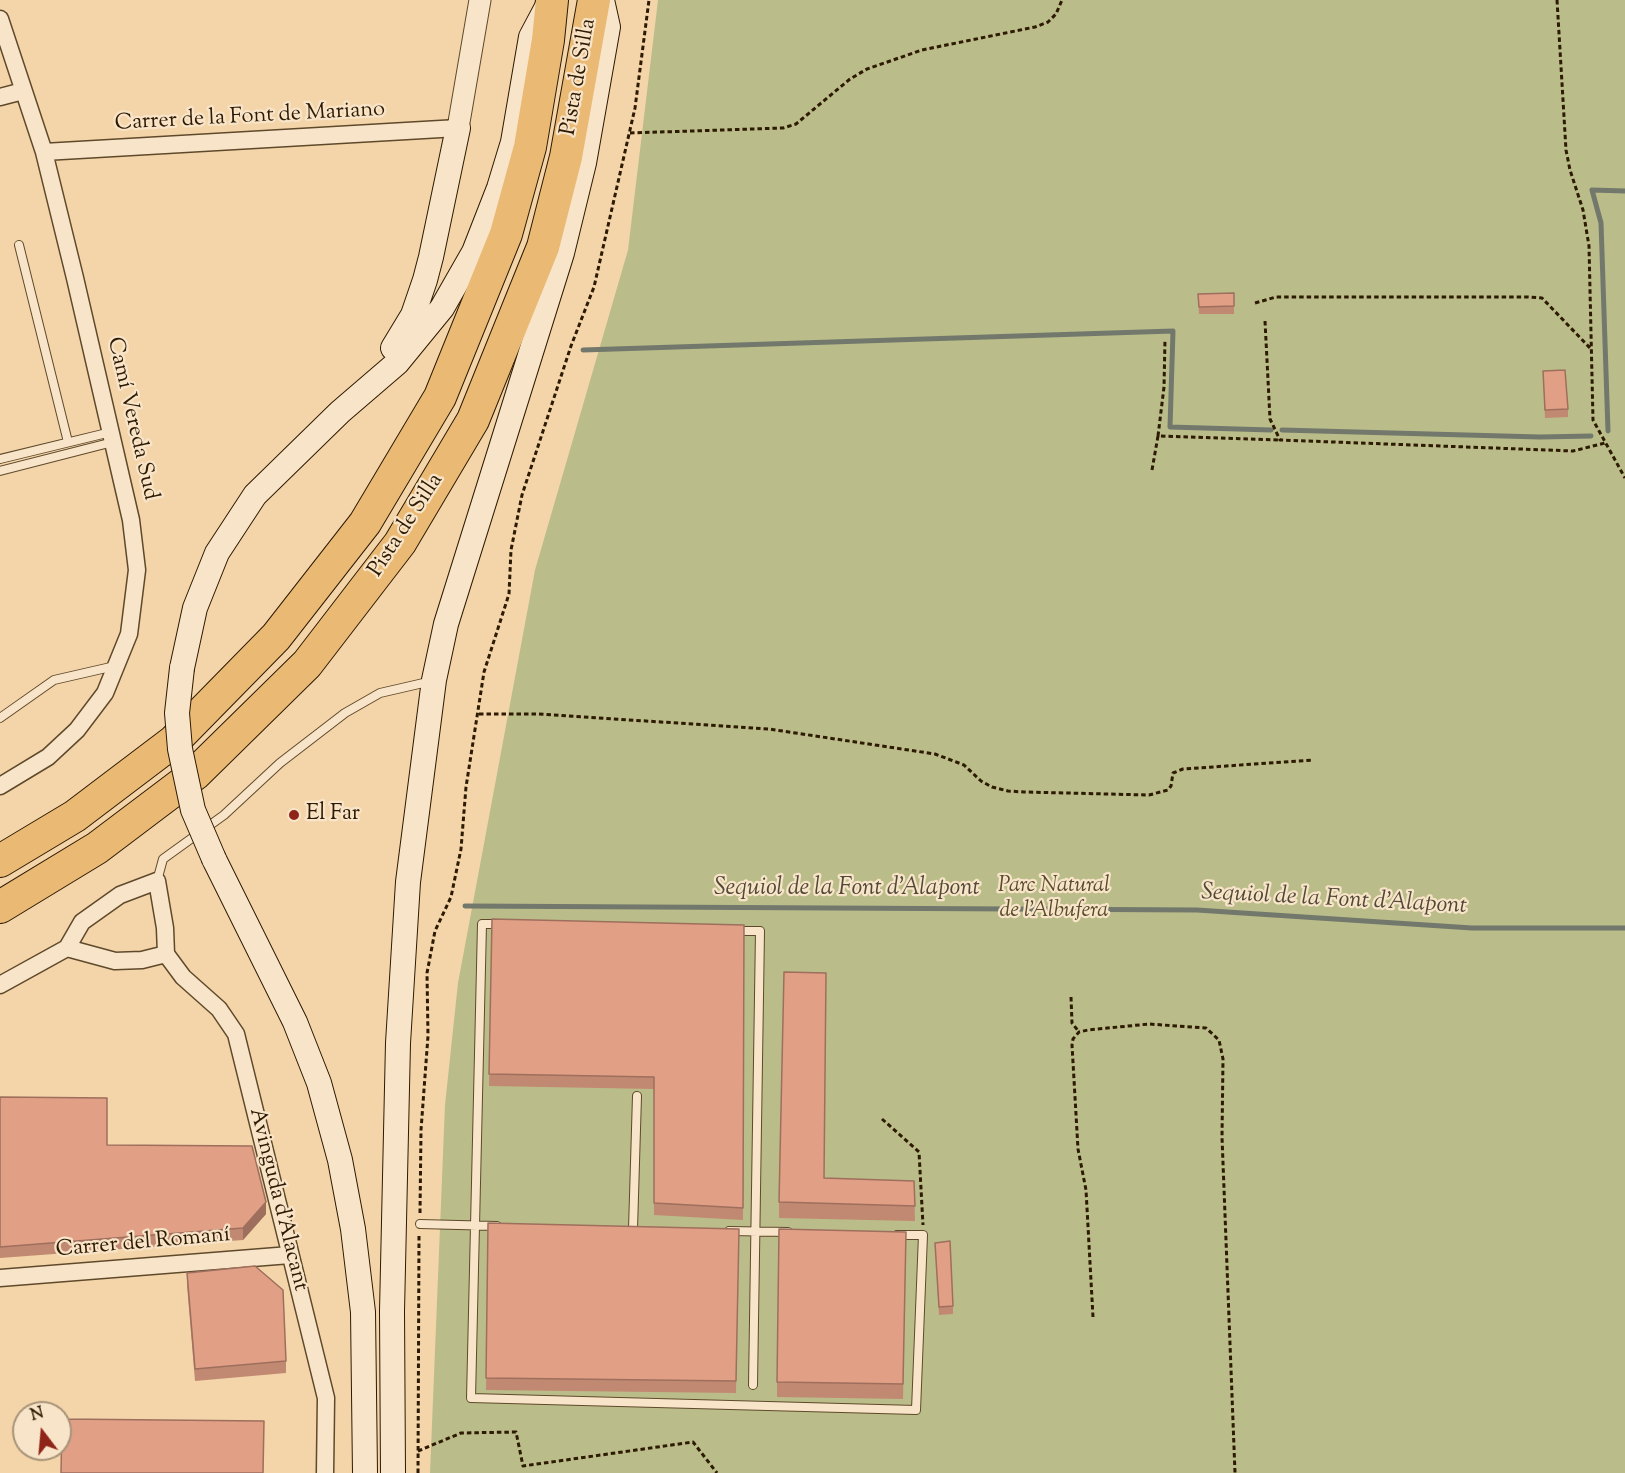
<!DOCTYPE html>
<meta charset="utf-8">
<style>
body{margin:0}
#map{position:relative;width:1625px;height:1473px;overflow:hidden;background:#f4d5aa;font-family:"Sorts Mill Goudy",serif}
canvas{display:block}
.north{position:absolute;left:12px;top:1401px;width:60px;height:60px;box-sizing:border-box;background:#f8e4c8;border:2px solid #a79378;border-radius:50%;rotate:344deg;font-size:16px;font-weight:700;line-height:24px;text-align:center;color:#2d1a01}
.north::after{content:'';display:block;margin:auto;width:21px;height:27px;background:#8f2418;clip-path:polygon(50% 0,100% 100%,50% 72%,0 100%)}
</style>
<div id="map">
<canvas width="1625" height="1473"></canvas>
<div class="north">N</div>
</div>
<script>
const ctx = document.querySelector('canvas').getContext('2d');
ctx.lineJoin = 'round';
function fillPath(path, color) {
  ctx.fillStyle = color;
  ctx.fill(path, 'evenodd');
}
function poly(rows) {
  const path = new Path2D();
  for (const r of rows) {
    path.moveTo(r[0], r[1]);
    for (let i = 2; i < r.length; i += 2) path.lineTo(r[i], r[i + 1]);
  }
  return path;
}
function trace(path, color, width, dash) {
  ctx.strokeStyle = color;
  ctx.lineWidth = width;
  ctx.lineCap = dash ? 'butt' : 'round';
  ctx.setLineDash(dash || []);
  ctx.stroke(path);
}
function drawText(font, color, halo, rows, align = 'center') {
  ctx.font = font + ' "Sorts Mill Goudy",serif';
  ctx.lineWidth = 4.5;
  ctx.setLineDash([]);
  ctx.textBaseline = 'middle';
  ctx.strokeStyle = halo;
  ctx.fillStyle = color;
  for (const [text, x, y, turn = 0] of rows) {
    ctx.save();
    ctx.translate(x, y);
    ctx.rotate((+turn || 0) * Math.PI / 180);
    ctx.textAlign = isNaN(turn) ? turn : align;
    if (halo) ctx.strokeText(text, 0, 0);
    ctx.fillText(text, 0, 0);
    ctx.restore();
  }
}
const green = poly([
 [658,0,1625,0,1625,1473,430,1473,445,1105,458,983,535,570,628,250]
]);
const stream = poly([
 [583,350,1173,331,1170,427,1271,430],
 [1282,430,1540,437,1591,436],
 [1608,431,1601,223,1592,190,1625,191],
 [465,906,1197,910,1472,928,1625,928]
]);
const path = poly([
 [1557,0,1566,150,1570,170,1583,210,1589,246,1593,420,1625,478],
 [630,133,783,128,796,124,850,79,867,69,922,50,1035,27,1048,22,1056,14,1062,0],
 [1255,303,1276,297,1527,297,1542,298,1591,349],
 [1265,321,1270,419,1280,440,1573,451,1605,443],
 [1158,436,1164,387,1165,340],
 [1152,470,1158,436,1280,440],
 [479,714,538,714,769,729,935,754,964,765,981,781,992,787,1008,791,1024,792,1149,795,1168,790,1171,786,1173,773,1183,769,1313,760],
 [1071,997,1072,1023,1079,1032],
 [882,1119,919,1152,923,1225],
 [420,1213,421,1130,428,1036,427,973,435,931,451,897,461,849,466,787,484,672,509,594,511,550,522,495,571,346,594,287,635,108,649,0],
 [1093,1317,1086,1190,1078,1149,1072,1045,1073,1039,1079,1032,1088,1030,1149,1024,1206,1028,1219,1040,1223,1059,1222,1137,1235,1473],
 [418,1451,461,1433,516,1432,523,1466,693,1442,717,1473],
 [418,1473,419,1235]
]);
const service = poly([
 [19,245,68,442],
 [0,459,111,432],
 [0,471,113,442],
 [0,718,54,680,115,666],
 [157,881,163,859,224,815,280,763,345,713,380,693,432,681],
 [500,924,482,924,471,1398,916,1410,923,1235,897,1235],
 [735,931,760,931,753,1385],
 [420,1224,497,1226],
 [633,1229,637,1096],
 [729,1231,788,1232]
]);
const minor = poly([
 [0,19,44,152,75,278,131,520,137,570,129,634,105,693,77,730,48,757,0,786],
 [0,97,23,91],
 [44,152,458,128],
 [157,881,165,928,166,954,142,960,115,961,67,948,82,922,120,895,157,881],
 [166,954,183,977,219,1009,236,1034,326,1398,325,1473],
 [0,985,67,948],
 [0,1278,290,1255]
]);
const tertiary = poly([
 [458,128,480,0]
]);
const secondary = poly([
 [393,348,413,315,425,280,431,257,458,128],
 [182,668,195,608,217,553,255,495,340,412,397,363,442,308,474,252,499,188,513,142,531,37,548,5],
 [214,859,295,1022,319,1083,340,1160,353,1229,363,1312,365,1473],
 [393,1473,392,1311,398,1043,408,882,434,680,446,624,562,253,584,163,608,27,602,0]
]);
const motorway = poly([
 [0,861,75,816,174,741,276,637,365,523,440,397,506,234,530,147,548,40,552,0],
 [0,907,97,848,195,774,307,664,400,543,473,420,543,247,566,157,594,0]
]);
const secondaryBridge = poly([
 [182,668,177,713,180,749,193,810,214,859]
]);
const wall = poly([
 [1234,293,1234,314,1199,314,1198,294],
 [1543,371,1568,409,1568,417,1545,418],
 [492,919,744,925,743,1220,654,1215,654,1089,489,1086],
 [0,1097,107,1145,266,1214,243,1240,0,1258],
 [824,1178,914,1181,915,1221,779,1218,779,1202],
 [488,1223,739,1229,736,1393,486,1390],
 [906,1232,903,1399,777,1397,777,1382],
 [935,1243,953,1306,953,1314,939,1315],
 [187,1273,286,1361,286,1373,195,1381,187,1285]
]);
const shadedWall = poly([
 [266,1202,266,1214,243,1240,243,1228]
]);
const building = poly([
 [1234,293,1234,306,1199,307,1198,294,1234,293],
 [1565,370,1568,409,1545,410,1543,371,1565,370],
 [492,919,744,925,743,1208,654,1203,654,1077,489,1074,492,919],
 [784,972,826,973,824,1178,914,1181,915,1206,779,1202,784,972],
 [0,1097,107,1098,107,1145,252,1146,266,1202,243,1228,0,1247,0,1097],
 [488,1223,739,1229,736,1381,486,1378,488,1223],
 [779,1229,906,1232,903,1384,777,1382,779,1229],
 [950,1241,953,1306,939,1307,935,1243,950,1241],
 [255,1266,283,1290,286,1361,195,1369,187,1273,255,1266],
 [62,1419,264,1421,263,1473,61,1473,62,1419]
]);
const markers = [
 [294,815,6,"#8f2418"]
];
const streetNames = [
 ["Pista de Silla",580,77,-80],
 ["Carrer de la Font de Mariano",250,118,-3],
 ["Camí Vereda Sud",131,419,77],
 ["Pista de Silla",407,526,-57],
 ["Avinguda d'Alacant",277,1200,76],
 ["Carrer del Romaní",143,1244,-5]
];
const poiNames = [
 ["El Far",306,815]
];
const parkNames = [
 ["Parc Natural",1054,887],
 ["de l'Albufera",1054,912]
];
const waterNames = [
 ["Sequiol de la Font d’Alapont",847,890],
 ["Sequiol de la Font d’Alapont",1334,901,3]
];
fillPath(green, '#babd89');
trace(stream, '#73786c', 5);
trace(service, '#5f492b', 10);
trace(minor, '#5f492b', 19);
trace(tertiary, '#5f492b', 23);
trace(secondary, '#2d1a01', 26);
trace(motorway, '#2d1a01', 34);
trace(path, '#2d1a01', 3, [4.5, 3]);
trace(service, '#f8e4c8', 8);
trace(minor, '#f8e4c8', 16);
trace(tertiary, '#f8e4c8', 21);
trace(secondary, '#f8e4c8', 24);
trace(motorway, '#eaba75', 32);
trace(secondaryBridge, '#2d1a01', 26, []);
trace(secondaryBridge, '#f8e4c8', 24);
fillPath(wall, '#c28972');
fillPath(shadedWall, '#9e6f5d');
fillPath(building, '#e19f85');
trace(building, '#9e6f5d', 1.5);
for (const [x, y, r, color] of markers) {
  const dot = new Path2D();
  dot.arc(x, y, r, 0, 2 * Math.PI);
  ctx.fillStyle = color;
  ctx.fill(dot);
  trace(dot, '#f8e4c8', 2);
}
drawText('22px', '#2d1a01', '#f8e4c8', streetNames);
drawText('22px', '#2d1a01', '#f8e4c8', poiNames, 'left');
drawText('italic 22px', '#574b2a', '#f8e4c8', parkNames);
drawText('italic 24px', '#504937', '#f8e4c8', waterNames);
</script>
